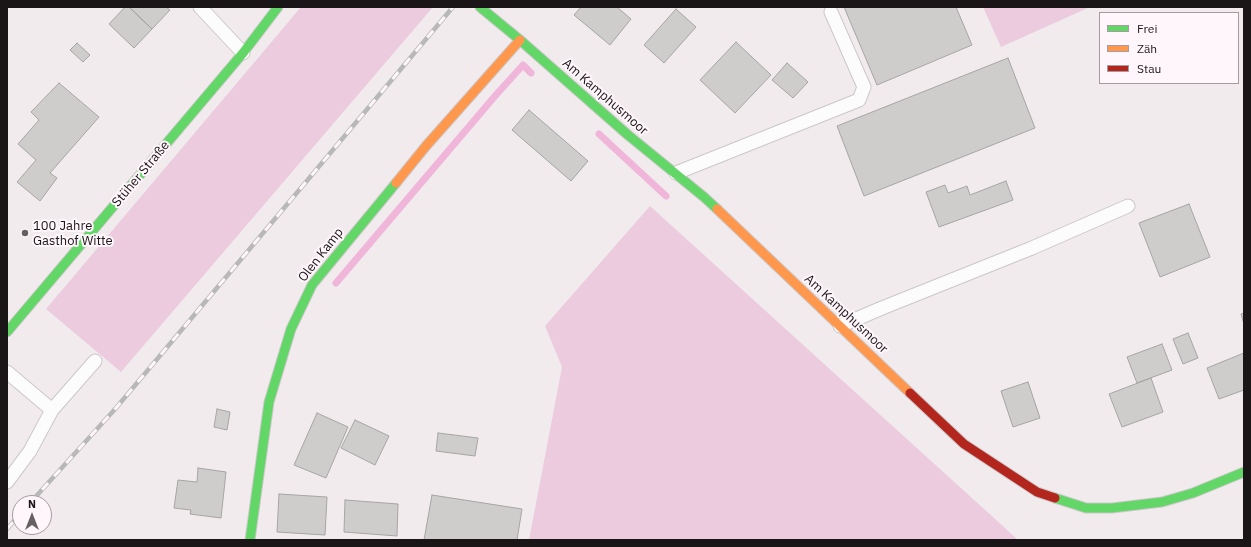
<!DOCTYPE html>
<meta charset="utf-8">
<style>
body{margin:0}
#map{position:relative;width:1251px;height:547px;overflow:hidden;background:#f1ebee;font-family:"IBM Plex Sans",sans-serif}
canvas{display:block}
.frame{position:absolute;inset:0;border:8px solid #1a1618;pointer-events:none}
.legend{position:absolute;left:1099px;top:12px;width:140px;height:72px;box-sizing:border-box;background:#fef6fa;border:1px solid #a39ca0;margin:0;padding:5px 7px;list-style:none;font-size:12px;color:#1a1618}
.legend li{display:flex;align-items:center;gap:8px;height:20px}
.legend b{width:20px;border:1px solid #a39ca0}
.north{position:absolute;left:12px;top:495px;width:40px;height:40px;box-sizing:border-box;background:#fef6fa;border:1px solid #a39ca0;border-radius:50%;rotate:0deg;font-size:11px;font-weight:700;line-height:16px;text-align:center;color:#1a1618}
.north::after{content:'';display:block;margin:auto;width:14px;height:18px;background:#656163;clip-path:polygon(50% 0,100% 100%,50% 72%,0 100%)}
</style>
<div id="map">
<canvas width="1251" height="547"></canvas>
<div class="frame"></div>
<ul class="legend">
<li><b style="height:5px;background:#63d668"></b>Frei</li>
<li><b style="height:5px;background:#ff974d"></b>Zäh</li>
<li><b style="height:5px;background:#b3261e"></b>Stau</li>
</ul>
<div class="north">N</div>
</div>
<script>
const ctx = document.querySelector('canvas').getContext('2d');
ctx.lineJoin = 'round';
function fillPath(path, color) {
  ctx.fillStyle = color;
  ctx.fill(path, 'evenodd');
}
function poly(rows) {
  const path = new Path2D();
  for (const r of rows) {
    path.moveTo(r[0], r[1]);
    for (let i = 2; i < r.length; i += 2) path.lineTo(r[i], r[i + 1]);
  }
  return path;
}
function trace(path, color, width, dash) {
  ctx.strokeStyle = color;
  ctx.lineWidth = width;
  ctx.lineCap = dash ? 'butt' : 'round';
  ctx.setLineDash(dash || []);
  ctx.stroke(path);
}
function drawText(font, color, halo, rows, align = 'center') {
  ctx.font = font + ' "IBM Plex Sans",sans-serif';
  ctx.lineWidth = 4;
  ctx.setLineDash([]);
  ctx.textBaseline = 'middle';
  ctx.strokeStyle = halo;
  ctx.fillStyle = color;
  for (const [text, x, y, turn = 0] of rows) {
    ctx.save();
    ctx.translate(x, y);
    ctx.rotate((+turn || 0) * Math.PI / 180);
    ctx.textAlign = isNaN(turn) ? turn : align;
    if (halo) ctx.strokeText(text, 0, 0);
    ctx.fillText(text, 0, 0);
    ctx.restore();
  }
}
const green = poly([
 [301,7,433,7,121,372,46,309],
 [983,7,1090,7,1001,47],
 [650,206,1005,528,1018,540,529,540,562,367,545,326]
]);
const stream = poly([
 [599,134,666,196],
 [336,283,495,96,523,65,531,73]
]);
const building = poly([
 [125,7,129,7,152,29,134,48,109,24,125,7],
 [129,7,166,7,170,10,152,29,129,7],
 [581,7,617,7,631,19,610,45,574,15,581,7],
 [844,7,956,7,972,45,877,85,844,7],
 [676,9,696,27,664,63,644,45,676,9],
 [736,42,771,75,735,113,700,80,736,42],
 [77,43,90,55,83,62,70,50,77,43],
 [1008,58,1035,128,864,196,837,126,1008,58],
 [787,63,808,82,793,98,772,80,787,63],
 [59,83,99,117,50,173,57,178,40,201,17,182,36,160,18,144,39,120,31,112,59,83],
 [529,110,588,161,571,181,512,130,529,110],
 [1006,181,1013,200,939,227,926,192,945,185,948,193,967,186,970,195,1006,181],
 [1189,204,1210,257,1160,277,1139,223,1189,204],
 [1244,313,1244,324,1241,314,1244,313],
 [1188,333,1198,358,1183,364,1173,339,1188,333],
 [1162,344,1172,370,1137,383,1127,357,1162,344],
 [1244,353,1244,390,1219,399,1207,368,1244,353],
 [1151,378,1163,412,1122,427,1109,394,1151,378],
 [1028,382,1040,418,1013,427,1001,391,1028,382],
 [217,409,230,412,227,430,214,427,217,409],
 [317,413,348,427,326,478,294,465,317,413],
 [355,420,389,436,375,465,341,448,355,420],
 [438,433,478,438,475,456,436,451,438,433],
 [198,468,226,472,221,518,190,514,191,510,174,508,178,480,197,482,198,468],
 [279,494,327,497,325,535,277,532,279,494],
 [432,495,522,509,517,540,424,540,432,495],
 [345,500,398,504,397,536,344,532,345,500]
]);
const lane = poly([
 [200,7,243,53],
 [676,173,859,100,864,87,831,12],
 [840,326,882,308,1032,248,1128,206],
 [7,372,52,410,95,361],
 [7,482,30,451,52,410]
]);
const fast = poly([
 [480,7,520,40,628,135,704,197,717,209],
 [7,332,243,53,278,7],
 [1055,498,1086,508,1112,508,1162,502,1193,493,1244,472],
 [250,540,269,402,291,329,312,285,396,183]
]);
const slow = poly([
 [396,183,426,146,520,40],
 [717,209,910,393]
]);
const jam = poly([
 [910,393,964,444,1037,492,1055,498]
]);
const rail = poly([
 [30,503,116,408,453,7],
 [7,529,20,514]
]);
const markers = [
 [25,233,4,"#656163"]
];
const streetNames = [
 ["Am Kamphusmoor",605,97,41],
 ["Stüher Straße",141,174,-50],
 ["Olen Kamp",321,255,-52],
 ["Am Kamphusmoor",846,314,43]
];
const poiNames = [
 ["100 Jahre",33,226],
 ["Gasthof Witte",33,241]
];
fillPath(green, '#eccbde');
trace(stream, '#f0b6da', 7);
fillPath(building, '#cecdcc');
trace(building, '#a6a4a4', 1);
trace(lane, '#ccc7c9', 15);
trace(fast, '#ccc7c9', 11);
trace(slow, '#ccc7c9', 11);
trace(jam, '#ccc7c9', 11);
trace(lane, '#fdfcfc', 13);
trace(fast, '#63d668', 9);
trace(slow, '#ff974d', 9);
trace(jam, '#b3261e', 9);
trace(rail, '#b9b8b8', 4.5);
trace(rail, '#fef6fa', 3, [9]);
for (const [x, y, r, color] of markers) {
  const dot = new Path2D();
  dot.arc(x, y, r, 0, 2 * Math.PI);
  ctx.fillStyle = color;
  ctx.fill(dot);
  trace(dot, '#fef6fa', 1.5);
}
drawText('13px', '#1a1618', '#fef6fa', streetNames);
drawText('13px', '#1a1618', '#fef6fa', poiNames, 'left');
</script>
